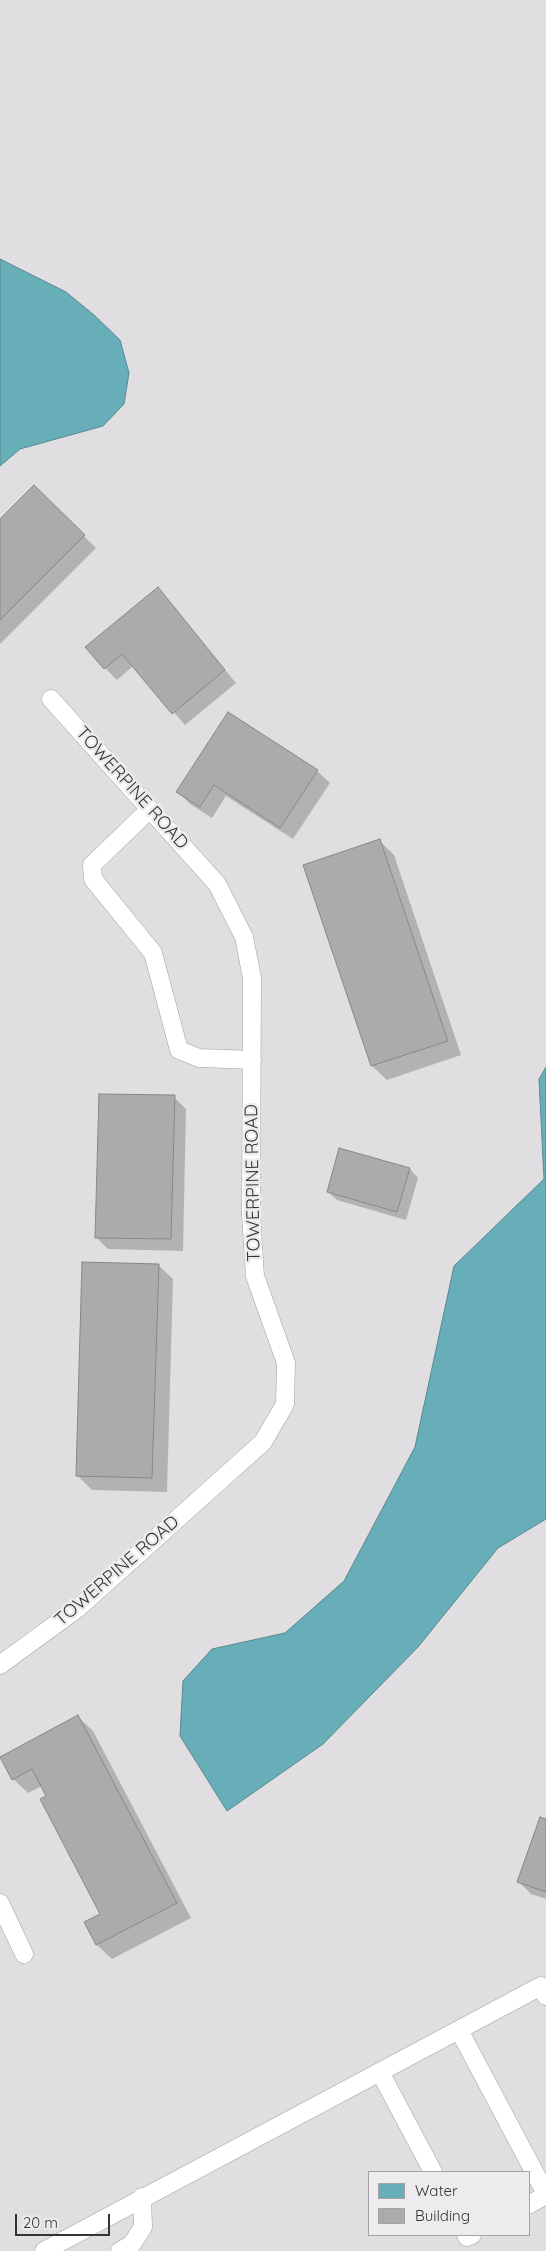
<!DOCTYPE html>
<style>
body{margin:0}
#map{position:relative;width:546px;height:2251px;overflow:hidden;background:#e0dee1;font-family:Quicksand,sans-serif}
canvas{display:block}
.legend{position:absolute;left:368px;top:2171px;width:162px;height:65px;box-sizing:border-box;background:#eeebee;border:1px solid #a4a2a4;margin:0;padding:6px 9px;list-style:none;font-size:15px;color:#353435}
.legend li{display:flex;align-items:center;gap:10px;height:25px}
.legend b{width:25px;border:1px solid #a4a2a4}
.scale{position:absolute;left:15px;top:2214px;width:95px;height:22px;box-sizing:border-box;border:2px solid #353435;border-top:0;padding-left:6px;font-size:15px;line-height:18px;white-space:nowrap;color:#353435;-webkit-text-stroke:4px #eeebee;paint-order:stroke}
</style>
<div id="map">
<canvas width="546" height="2251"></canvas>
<ul class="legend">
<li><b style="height:14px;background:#67aeb9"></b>Water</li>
<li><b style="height:14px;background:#acaaad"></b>Building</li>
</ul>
<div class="scale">20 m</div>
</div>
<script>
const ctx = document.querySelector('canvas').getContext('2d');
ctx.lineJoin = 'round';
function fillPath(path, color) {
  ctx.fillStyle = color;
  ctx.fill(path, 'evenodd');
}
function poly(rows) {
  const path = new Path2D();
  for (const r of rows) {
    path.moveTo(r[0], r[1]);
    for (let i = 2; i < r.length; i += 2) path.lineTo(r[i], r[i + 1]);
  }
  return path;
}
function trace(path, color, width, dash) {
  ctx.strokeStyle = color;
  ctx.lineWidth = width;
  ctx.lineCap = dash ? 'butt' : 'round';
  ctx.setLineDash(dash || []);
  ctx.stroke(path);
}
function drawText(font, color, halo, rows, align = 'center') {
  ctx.font = font + ' Quicksand,sans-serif';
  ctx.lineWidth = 5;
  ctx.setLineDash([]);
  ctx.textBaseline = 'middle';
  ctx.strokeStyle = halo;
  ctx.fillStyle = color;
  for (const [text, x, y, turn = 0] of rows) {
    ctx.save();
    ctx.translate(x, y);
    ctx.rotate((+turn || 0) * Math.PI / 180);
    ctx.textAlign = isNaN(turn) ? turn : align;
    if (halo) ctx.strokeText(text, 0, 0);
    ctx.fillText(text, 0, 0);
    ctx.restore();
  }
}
const water = poly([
 [0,259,66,292,94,315,120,340,129,373,124,404,103,426,20,449,0,466,0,259],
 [546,1067,546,1519,498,1548,418,1647,323,1744,227,1811,180,1736,183,1681,212,1649,285,1633,344,1581,415,1447,454,1266,544,1179,539,1079,546,1067]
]);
const shadow = poly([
 [34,487,96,548,0,644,0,521],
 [157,589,236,683,185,725,133,666,117,680,105,668],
 [228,714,317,771,330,783,293,839,226,796,212,818,190,804,178,792],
 [379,840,394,855,461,1055,387,1080,372,1066,305,866],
 [174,1097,186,1109,183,1251,108,1249,96,1237],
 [410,1169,418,1178,406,1220,337,1200,328,1192],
 [158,1265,173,1279,167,1492,92,1490,78,1476],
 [78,1717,93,1731,191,1918,112,1959,97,1945,85,1923,102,1914,42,1786,28,1793,13,1779],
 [546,1821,546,1899,531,1894,518,1881]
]);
const building = poly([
 [34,485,85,535,0,620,0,519,34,485],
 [158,587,225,670,172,714,122,654,104,669,85,647,158,587],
 [228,712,318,770,280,828,214,785,200,807,176,792,228,712],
 [380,839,448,1041,371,1066,303,865,380,839],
 [99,1094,175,1095,171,1239,95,1238,99,1094],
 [339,1148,410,1168,397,1212,327,1192,339,1148],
 [82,1262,159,1264,152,1478,76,1476,82,1262],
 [78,1715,177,1903,96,1945,84,1922,100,1914,40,1799,46,1796,32,1769,12,1780,0,1757,78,1715],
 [540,1817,546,1819,546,1892,517,1882,540,1817]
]);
const lane = poly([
 [150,809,92,865,93,879,153,953,179,1050,199,1058,252,1060],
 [0,1665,78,1608,263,1442,285,1404,286,1363,255,1276,251,1215,252,978,244,937,217,884,51,699],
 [0,1903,24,1954],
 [459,2030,546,2194],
 [380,2072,433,2172],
 [530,2204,546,2195],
 [466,2235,467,2237,472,2235],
 [44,2251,541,1986,546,1996],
 [120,2251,132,2244,143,2227,142,2197]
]);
const streetNames = [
 ["TOWERPINE ROAD",132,788,48],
 ["TOWERPINE ROAD",253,1183,-91],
 ["TOWERPINE ROAD",117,1571,-41]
];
fillPath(water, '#67aeb9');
trace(water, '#588991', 1);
fillPath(shadow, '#0003');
fillPath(building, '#acaaad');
trace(building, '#888689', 1);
trace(lane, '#a19fa2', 19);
trace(lane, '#fff', 18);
drawText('18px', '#353435', '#eeebee', streetNames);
</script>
